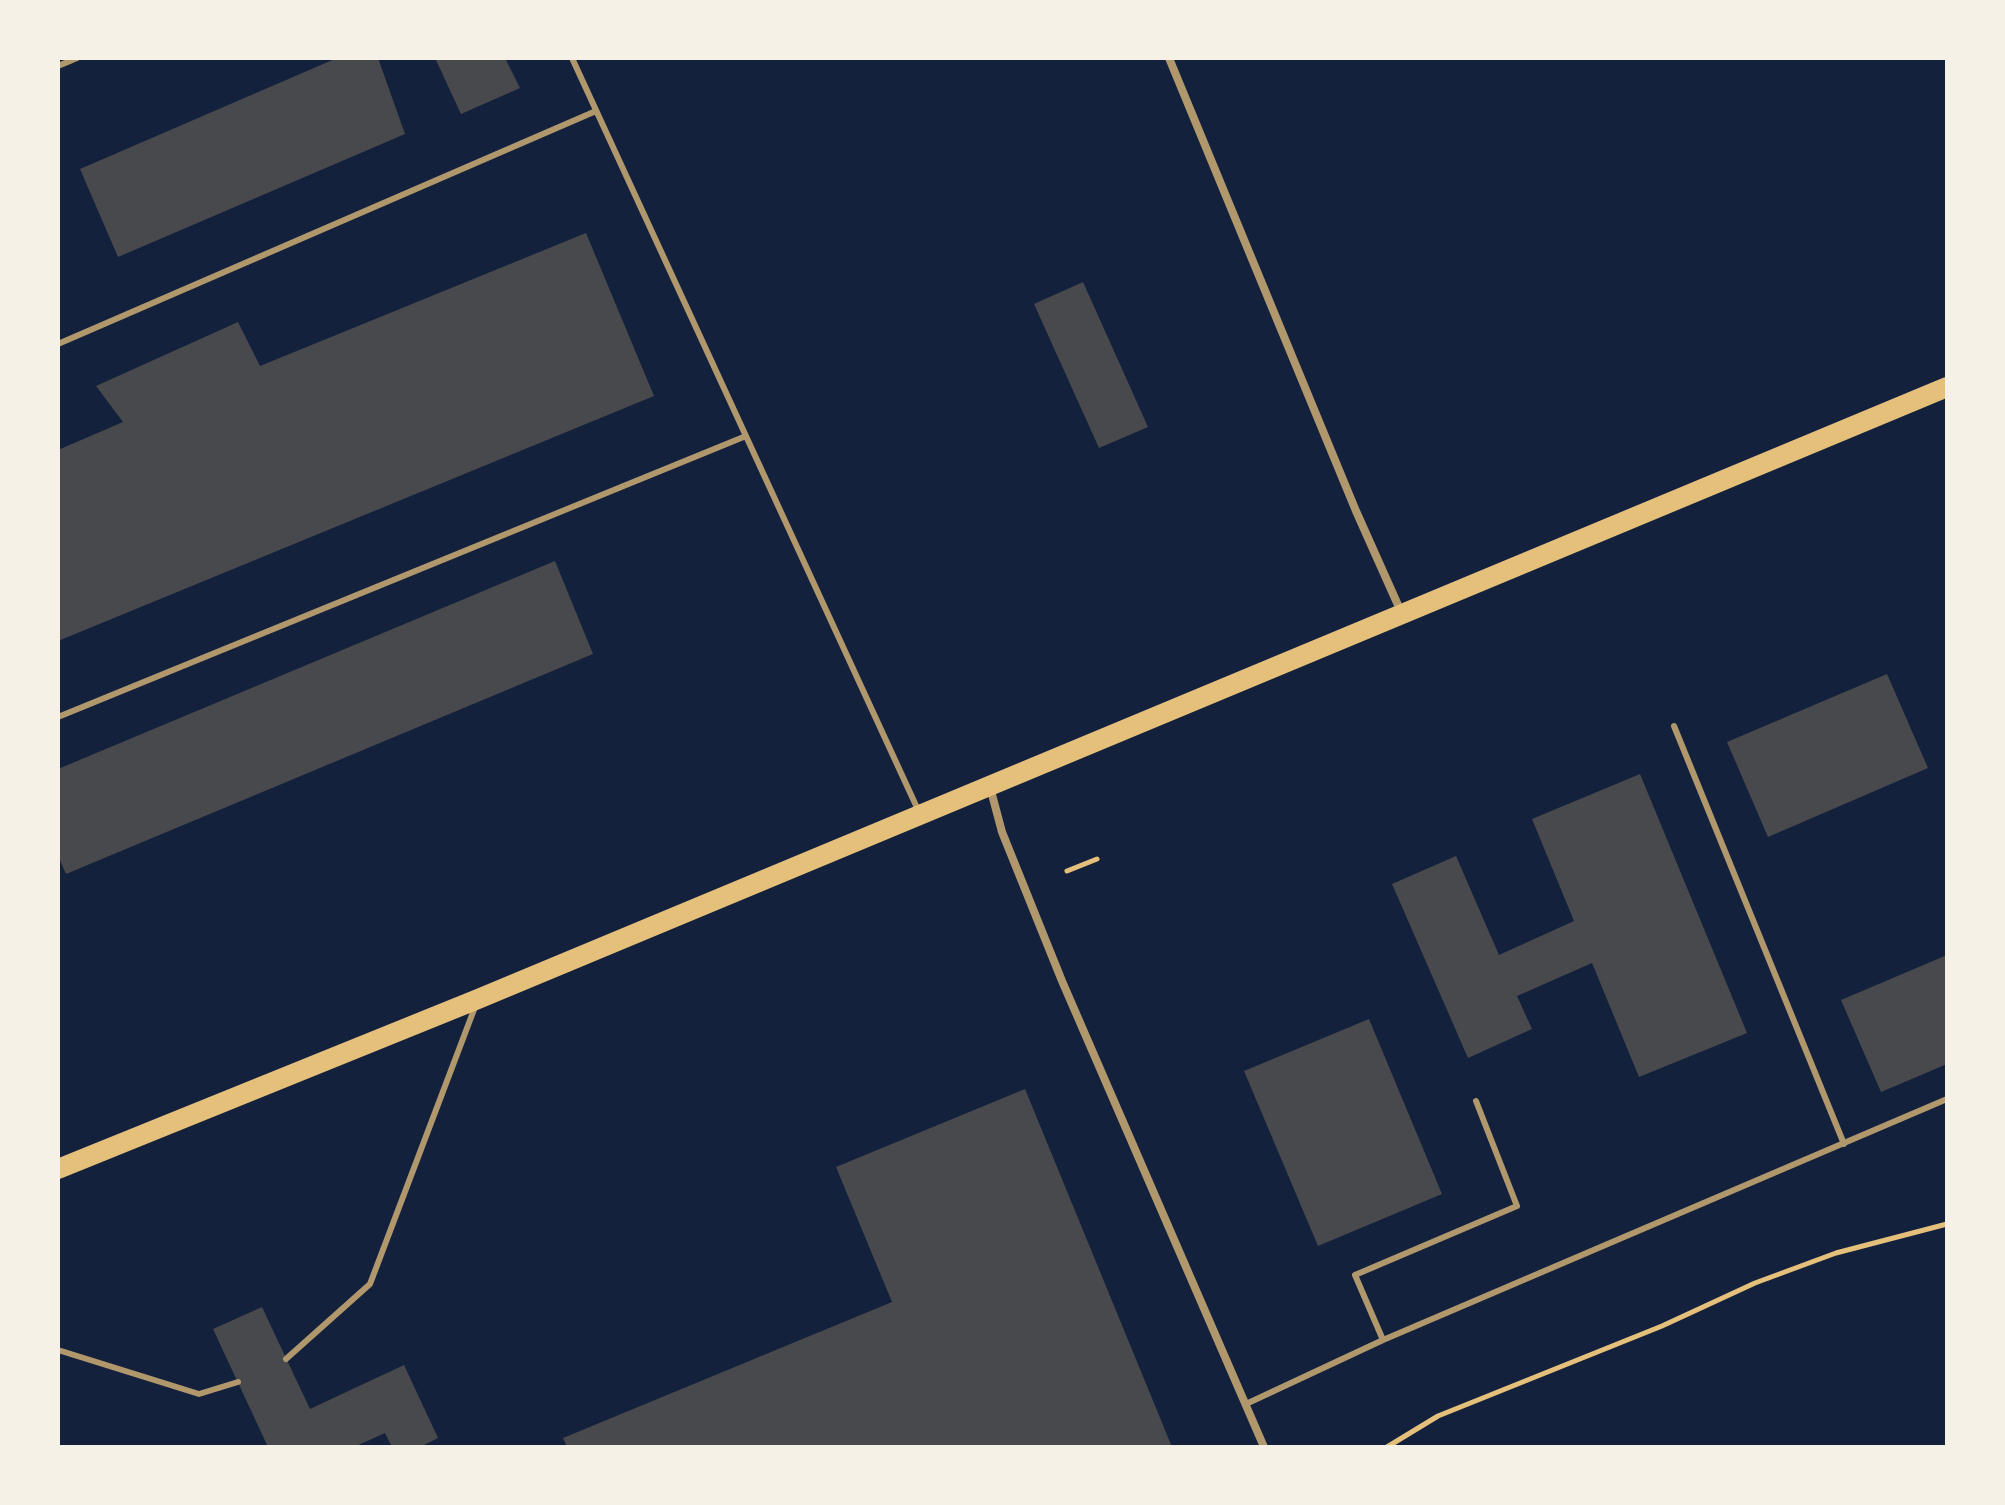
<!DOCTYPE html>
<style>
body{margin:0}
#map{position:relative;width:2005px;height:1505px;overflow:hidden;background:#14213d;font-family:Manrope,sans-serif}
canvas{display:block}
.frame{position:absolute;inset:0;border:60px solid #f6f1e7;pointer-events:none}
</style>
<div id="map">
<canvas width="2005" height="1505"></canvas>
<div class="frame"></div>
</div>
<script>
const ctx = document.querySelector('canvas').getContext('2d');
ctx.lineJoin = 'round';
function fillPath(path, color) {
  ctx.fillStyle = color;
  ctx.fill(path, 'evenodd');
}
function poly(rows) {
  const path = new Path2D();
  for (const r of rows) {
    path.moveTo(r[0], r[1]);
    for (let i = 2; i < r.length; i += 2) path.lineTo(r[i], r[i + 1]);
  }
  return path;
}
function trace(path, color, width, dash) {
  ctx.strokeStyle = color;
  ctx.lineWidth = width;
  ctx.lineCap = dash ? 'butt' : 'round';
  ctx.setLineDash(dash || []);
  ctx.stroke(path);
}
const building = poly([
 [337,58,378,58,405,134,118,257,80,169],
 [435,58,505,58,520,88,461,114],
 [586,233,654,396,58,641,58,450,123,422,96,386,238,322,260,366],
 [1083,282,1148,427,1099,448,1034,304],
 [555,561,593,654,66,874,58,856,58,769],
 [1887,674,1928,768,1768,837,1727,742],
 [1640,774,1747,1033,1639,1077,1592,963,1517,996,1532,1029,1468,1058,1392,884,1456,856,1499,955,1574,921,1532,819],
 [1947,955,1947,1064,1881,1092,1841,1000],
 [1369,1019,1442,1194,1318,1246,1244,1071],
 [1025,1089,1172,1447,567,1447,563,1438,892,1302,836,1167],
 [262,1307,310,1409,404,1365,438,1438,420,1447,392,1447,385,1433,354,1447,268,1447,213,1329]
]);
const path = poly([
 [1067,871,1097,859],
 [1387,1447,1438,1416,1662,1326,1755,1283,1836,1253,1947,1224]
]);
const service = poly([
 [572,58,919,812],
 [58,66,77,58],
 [58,344,596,111],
 [58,717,746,436],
 [1674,726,1844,1144],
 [1383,1340,1355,1275,1517,1206,1476,1101],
 [58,1350,199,1394,238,1382],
 [286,1359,370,1284,475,1007],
 [1246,1404,1383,1340,1947,1099]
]);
const minor = poly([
 [1169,58,1356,511,1402,614],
 [990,787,1002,832,1062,981,1264,1447]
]);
const primary = poly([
 [58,1169,478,999,1947,387]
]);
fillPath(building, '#48494c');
trace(path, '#e5c07b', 5);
trace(service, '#b1986c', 6);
trace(minor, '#b1986c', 8);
trace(primary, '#e5c07b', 20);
</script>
